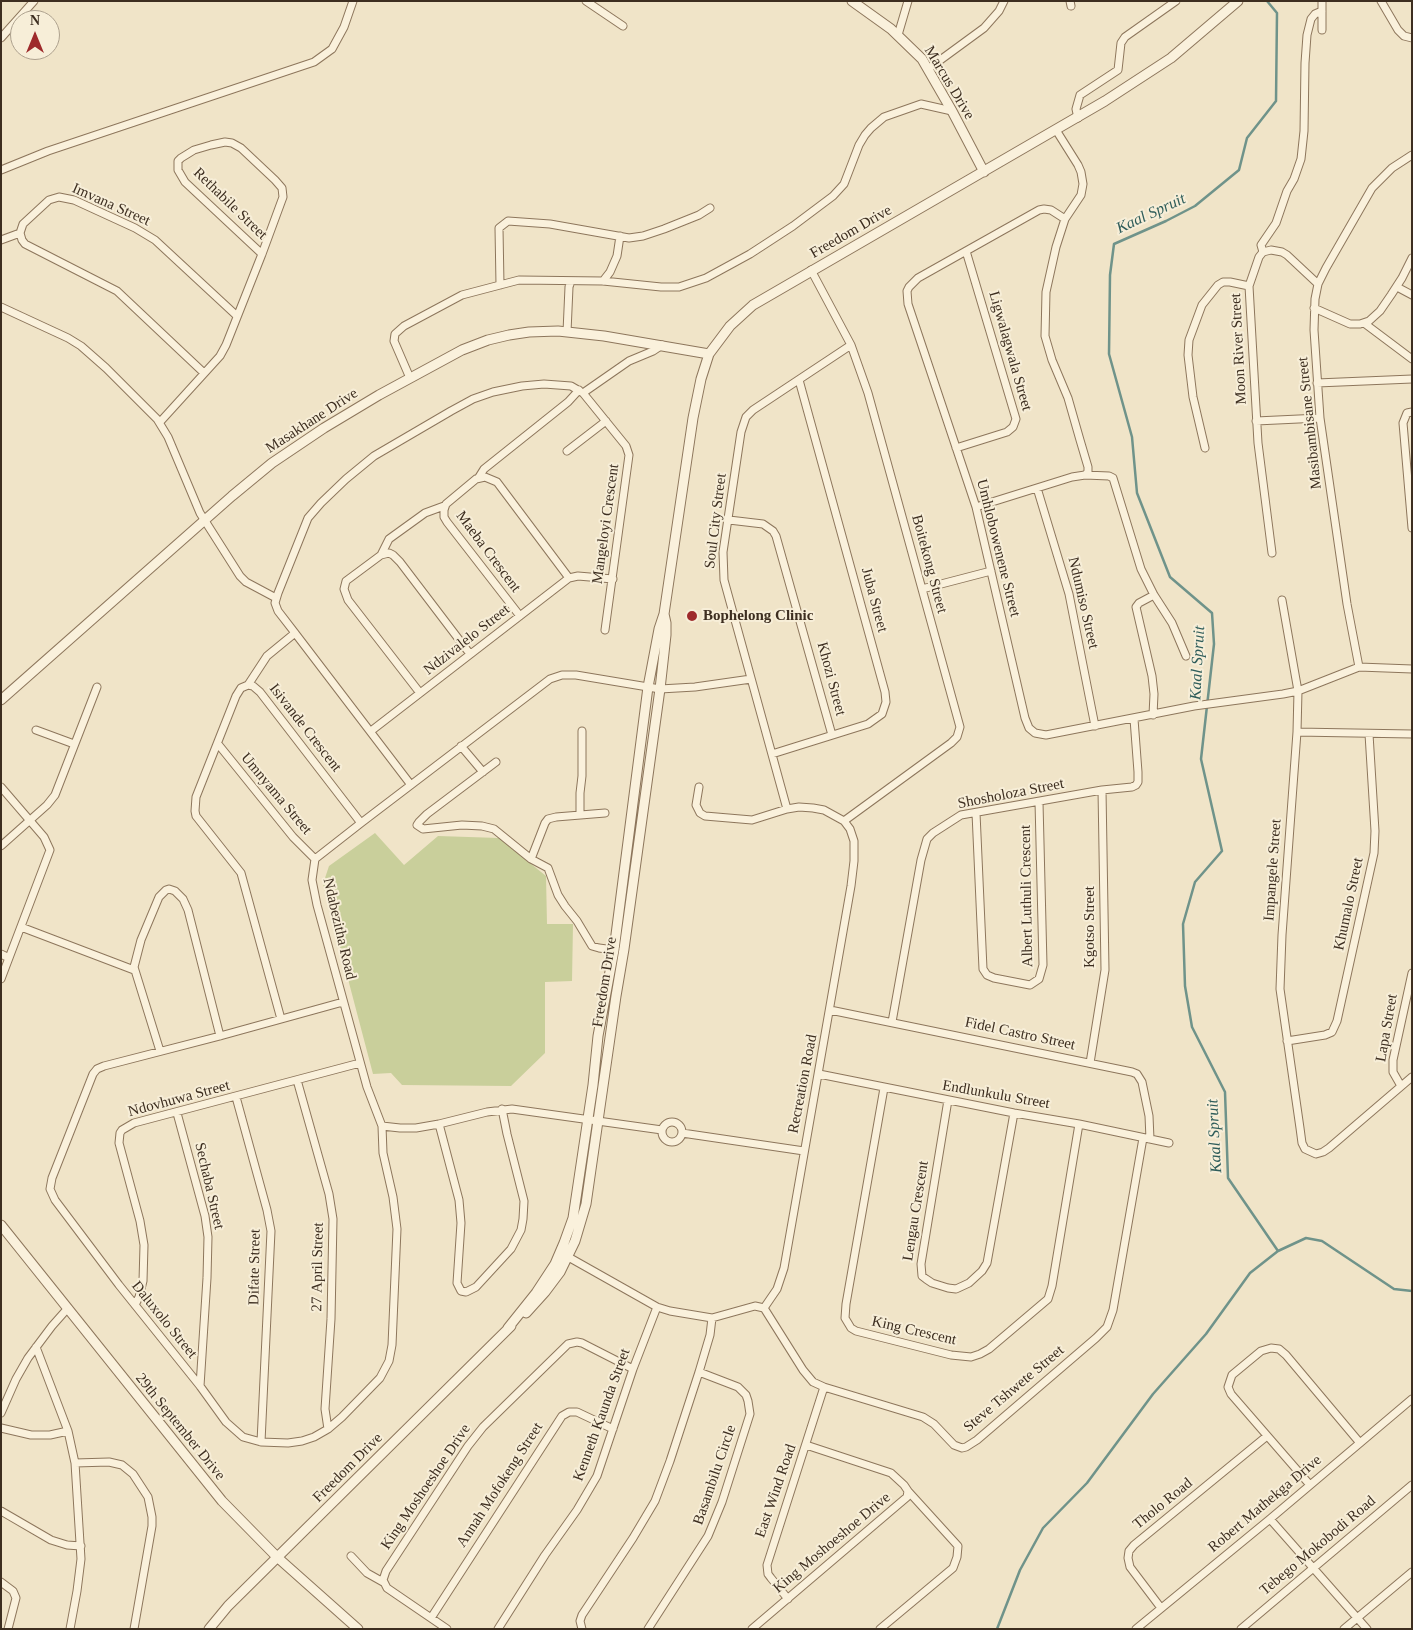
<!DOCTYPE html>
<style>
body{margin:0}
#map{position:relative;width:1413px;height:1630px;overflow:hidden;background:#f0e4c8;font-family:Georgia,serif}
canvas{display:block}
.frame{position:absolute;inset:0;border:2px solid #3d2e20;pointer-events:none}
.north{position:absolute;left:10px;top:10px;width:50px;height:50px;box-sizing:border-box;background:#f7eed8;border:1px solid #ada18e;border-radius:50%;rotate:0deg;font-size:14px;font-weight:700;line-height:20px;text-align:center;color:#3d2e20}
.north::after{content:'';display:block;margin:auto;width:18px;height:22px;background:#9e2a2b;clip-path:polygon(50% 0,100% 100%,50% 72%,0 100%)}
</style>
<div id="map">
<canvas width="1413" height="1630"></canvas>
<div class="frame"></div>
<div class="north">N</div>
</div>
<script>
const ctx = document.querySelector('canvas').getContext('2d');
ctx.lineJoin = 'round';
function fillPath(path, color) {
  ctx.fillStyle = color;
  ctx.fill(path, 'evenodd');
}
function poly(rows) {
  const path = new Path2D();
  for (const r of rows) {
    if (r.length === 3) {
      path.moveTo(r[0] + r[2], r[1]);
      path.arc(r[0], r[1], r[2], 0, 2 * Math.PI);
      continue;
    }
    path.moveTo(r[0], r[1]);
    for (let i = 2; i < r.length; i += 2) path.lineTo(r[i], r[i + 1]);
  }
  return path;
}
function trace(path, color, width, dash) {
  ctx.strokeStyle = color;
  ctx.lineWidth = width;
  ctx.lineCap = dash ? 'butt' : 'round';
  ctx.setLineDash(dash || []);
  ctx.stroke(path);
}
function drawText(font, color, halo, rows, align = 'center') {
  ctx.font = font + ' Georgia,serif';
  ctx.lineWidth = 4;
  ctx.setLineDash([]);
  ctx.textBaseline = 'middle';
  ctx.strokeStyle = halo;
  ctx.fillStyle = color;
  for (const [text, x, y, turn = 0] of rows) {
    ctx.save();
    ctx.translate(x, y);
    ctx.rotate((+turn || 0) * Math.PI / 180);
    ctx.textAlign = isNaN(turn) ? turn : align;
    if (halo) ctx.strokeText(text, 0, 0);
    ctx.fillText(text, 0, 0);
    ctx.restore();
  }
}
const green = poly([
 [375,833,404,865,438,836,499,838,546,876,547,924,573,924,572,981,545,982,545,1053,511,1086,402,1085,391,1073,373,1074,323,884,329,866]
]);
const stream = poly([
 [1267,1,1277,13,1276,101,1247,138,1239,170,1195,206,1166,221,1114,244,1110,275,1109,354,1132,437,1137,493,1170,577,1212,613,1214,644,1201,759,1222,851,1195,882,1183,924,1185,986,1192,1027,1225,1092,1228,1178,1278,1251,1306,1238,1322,1241,1394,1289,1412,1291],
 [997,1629,1020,1570,1043,1528,1087,1483,1153,1394,1206,1334,1250,1273,1278,1251]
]);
const minor = poly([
 [586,1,623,26],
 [1070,1,1071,6],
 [1322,1,1322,30],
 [1381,1,1398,30,1404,36,1412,38],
 [898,35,908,1],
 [1,38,34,1],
 [928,69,984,28,999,11,1004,1],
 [1078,118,1076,109,1080,95,1118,70,1121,43,1125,37,1176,1],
 [1056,130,1078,165,1081,172,1083,184,1081,195,1065,219,1056,247,1046,292,1045,336,1052,360,1068,398,1080,440,1088,467,1088,472,1085,475],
 [1,170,48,151,314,62,332,49,344,27,353,1],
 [1065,219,1051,210,1044,209,1039,210,918,278,909,287,907,291,908,304,976,507,1025,718,1029,728,1035,733,1046,735,1194,706,1283,694,1298,691,1359,667,1412,669],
 [1,240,20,233],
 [1263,252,1261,245,1276,223,1287,191,1294,179,1301,159,1304,131,1305,63,1307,35,1311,19,1315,14,1322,11],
 [811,270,851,345,868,393,960,727,957,737,951,743,844,821],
 [603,281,610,272,617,256,620,236],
 [500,285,499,228,508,221,550,224,629,238,643,236,664,229,699,215,710,208],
 [1397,287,1412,295],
 [1,307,68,338,81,346,106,368,157,419,168,437,200,513,240,576,246,582,276,598],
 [1314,308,1350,324,1360,324,1369,321,1380,311,1391,295,1402,278,1412,258],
 [1364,323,1412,359],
 [567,332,569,287,571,281],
 [204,373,117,291,25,244,22,240,20,233,23,224,49,200,59,197,74,200,135,228,155,240,237,316],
 [410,378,394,341,395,334,404,326,462,295,519,280,603,281,661,287,679,287,706,278,750,254,793,226,833,196,844,184,859,145,865,135,871,128,884,117,921,104,952,111],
 [1317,383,1412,379],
 [583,393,629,361,653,351,662,345],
 [1412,412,1407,413,1403,423,1412,528],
 [1256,421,1320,418],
 [160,422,220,356,226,345,262,254,283,197,282,188,275,180,241,148,232,143,225,142,211,145,194,150,181,158,178,161,178,170,185,182,262,254],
 [956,448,1007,432,1013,427,1016,419,966,251],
 [1205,448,1193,397,1188,355,1189,340,1202,305,1218,285,1223,282,1230,282,1249,286],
 [567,451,606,421],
 [479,477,484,469,568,402,579,390],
 [1037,488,1069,594,1095,726],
 [976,507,1072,477,1085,475,1109,476,1113,478,1141,569,1154,595,1172,623,1186,656],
 [729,520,763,524,773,531,776,536,832,735],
 [1272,553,1258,443,1249,286,1259,257,1263,252,1271,250,1282,252,1287,255,1318,284],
 [381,555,389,539,425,513,444,506],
 [922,589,991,571],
 [1282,600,1298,691,1297,732,1282,935,1280,989,1300,1128,1302,1143,1305,1149,1316,1154,1323,1152,1329,1148,1412,1077],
 [520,616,447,522,444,517,444,510,446,504,476,479,485,477,497,482,569,578],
 [1359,667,1347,604,1320,418,1314,330,1315,299,1318,284,1326,268,1372,188,1392,168,1412,155],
 [248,685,267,656,295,633],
 [420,693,348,600,344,589,346,581,381,555,389,553,393,555,400,562,470,654],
 [1153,715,1154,694,1152,676,1136,607,1139,603,1154,595],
 [36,730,74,744],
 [371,731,569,578,578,576,613,579],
 [1297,732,1412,734],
 [218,744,293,837,315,859],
 [461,746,483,772],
 [772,754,868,724,882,714,886,702,885,692,799,380],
 [496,762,427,814,419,822,417,825,423,829,462,825,482,826,494,829,531,859,548,868,558,895,565,906,577,921,592,946,599,948,614,950],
 [411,785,295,633,278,611,275,603,278,593,308,518,321,503,346,479,374,456,451,411,473,399,493,392,522,386,544,384,571,386,583,393,626,446,629,455,605,630],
 [1,787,44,837,50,850,1,979],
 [699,787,696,805,700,813,705,816,752,820,787,809,799,807,813,808,824,810,844,821,850,829,854,841,854,861,851,886,784,1268,777,1289,764,1308],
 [787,809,724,580,723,552,741,432,746,417,753,410,851,345],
 [976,813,983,969,987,975,994,978,1030,985,1039,979,1043,965,1039,802],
 [580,815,580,793,582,776,582,731],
 [1,846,47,805,55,795,97,687],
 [531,859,545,823,548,819,556,817,605,813],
 [21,927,134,970],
 [1,954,9,958],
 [343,1002,220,1036,104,1066,97,1069,93,1074,52,1178,50,1189,55,1200,119,1285,200,1386,226,1422,243,1437,261,1442,288,1443,302,1441,314,1437,328,1429,342,1417,380,1378,389,1361,392,1345,397,1229,393,1197,383,1153,382,1126,367,1087,317,905,312,880,315,859,361,823,550,679,562,675,576,675,660,689,695,687,751,679],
 [830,1010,1132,1072,1137,1074,1142,1082,1149,1116,1150,1139],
 [281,1019,241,873,196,816,195,811,196,797,236,696,241,688,248,685,253,686,260,692,361,823],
 [892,1022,921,860,927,839,933,833,961,815,1102,790,1132,787,1136,785,1138,782,1138,772,1134,719],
 [1287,1041,1325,1035,1332,1032,1337,1021,1374,853,1375,831,1369,734],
 [160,1051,134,967,141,940,159,897,166,890,169,889,175,891,183,899,188,910,220,1036],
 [1090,1063,1105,970,1102,790],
 [819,1074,1014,1113,1079,1124,1169,1143],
 [297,1080,329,1194,333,1219,331,1319,325,1409,328,1429],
 [1401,1086,1393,1072,1393,1060,1412,973],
 [884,1088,846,1304,845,1318,851,1328,856,1331,951,1355,971,1357,980,1354,989,1349,1048,1299,1052,1286,1079,1124],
 [236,1097,267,1210,271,1231,261,1442],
 [948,1100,921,1264,922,1276,926,1279,932,1283,948,1288,956,1289,969,1283,982,1271,987,1263,1014,1113],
 [177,1113,205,1216,208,1237,207,1278,200,1386],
 [672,1132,10],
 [439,1124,459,1200,461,1223,457,1283,461,1291,466,1292,476,1287,511,1249,521,1230,523,1219,524,1201,507,1134,502,1109],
 [382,1126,400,1128,416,1128,439,1124,487,1112,512,1109,662,1130],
 [682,1133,804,1151],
 [563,1254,657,1307,670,1311,712,1318,755,1306,764,1308],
 [135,1305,139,1297,143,1281,144,1245,140,1221,119,1143,120,1133,122,1130,134,1123,360,1063],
 [764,1308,803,1370,813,1382,824,1387,923,1417,934,1424,954,1445,962,1448,966,1447,977,1440,1096,1338,1107,1327,1113,1310,1143,1138],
 [36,1347,68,1431,75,1463,81,1559,77,1591,70,1629],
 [1,1413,16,1379,28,1358,52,1326,68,1308],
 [1,1428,31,1435,50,1435,68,1431],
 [75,1463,109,1462,122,1465,133,1474,148,1497,152,1517,152,1526,134,1629],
 [1310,1485,1231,1394,1228,1387,1232,1375,1261,1351,1271,1348,1279,1349,1286,1355,1360,1443],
 [1,1511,51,1540,67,1545,81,1546],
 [1270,1519,1367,1629],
 [351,1556,367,1573,383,1582],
 [1,1582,13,1591,16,1598,8,1629],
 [788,1599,771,1578,768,1574,767,1565,824,1387],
 [1161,1608,1130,1567,1128,1558,1129,1551,1134,1545,1267,1436],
 [431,1618,562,1416,569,1412,577,1412,613,1429],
 [447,1629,387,1588,383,1580,386,1571,468,1446,483,1427,568,1344,577,1342,582,1343,633,1369],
 [498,1629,545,1555,577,1510,597,1476,633,1369,657,1307],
 [582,1629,580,1621,582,1615,633,1538,655,1501,670,1461,699,1372,710,1335,712,1318],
 [648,1629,708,1536,722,1502,750,1414,748,1401,746,1395,738,1387,699,1372],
 [752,1629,907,1497,908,1491,904,1485,891,1473,806,1445],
 [880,1629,947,1573,953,1568,957,1557,958,1546,908,1491],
 [1136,1629,1270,1519,1412,1399],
 [1241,1629,1412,1485],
 [1344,1629,1412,1572]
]);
const tertiary = poly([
 [852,1,891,29,922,59,952,111,984,172],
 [1,700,232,496,272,463,324,428,379,395,462,350,488,340,509,335,529,332,558,331,604,336,709,354],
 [1,1225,222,1501,277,1557,358,1629],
 [526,1313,545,1292,560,1272,575,1241,586,1204,616,996,624,949,660,689,666,635,666,623,664,614],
 [508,1328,536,1293,555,1264,564,1243,573,1218,593,1085,598,1036,614,950,648,687,659,629,664,614,693,418,701,379,709,354,730,326,753,305,1105,101,1171,58,1238,1],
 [209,1629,228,1606,511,1326]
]);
const markers = [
 [692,616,6,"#9e2a2b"]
];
const streetNames = [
 ["Marcus Drive",949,83,59],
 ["Rethabile Street",230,204,44],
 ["Imvana Street",111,205,24],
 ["Freedom Drive",851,232,-30],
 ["Moon River Street",1239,349,-93],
 ["Ligwalagwala Street",1010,351,74],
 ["Masakhane Drive",312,421,-33],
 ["Masibambisane Street",1310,423,-96],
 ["Soul City Street",716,521,-83],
 ["Mangeloyi Crescent",606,524,-82],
 ["Umhlobowenene Street",998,548,76],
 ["Maeba Crescent",488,552,53],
 ["Boitekong Street",929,564,75],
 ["Juba Street",874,600,75],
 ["Ndumiso Street",1083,603,77],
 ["Ndzivalelo Street",467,640,-38],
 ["Khozi Street",831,679,75],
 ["Isivande Crescent",305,728,52],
 ["Umnyama Street",276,794,50],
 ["Shosholoza Street",1011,794,-11],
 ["Impangele Street",1273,870,-86],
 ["Albert Luthuli Crescent",1027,896,-91],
 ["Khumalo Street",1349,904,-78],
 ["Kgotso Street",1090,927,-90],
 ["Ndabezitha Road",339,929,77],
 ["Freedom Drive",605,982,-81],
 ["Lapa Street",1387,1028,-80],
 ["Fidel Castro Street",1020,1034,12],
 ["Recreation Road",803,1084,-79],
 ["Endlunkulu Street",996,1095,10],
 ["Ndovhuwa Street",179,1099,-15],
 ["Sechaba Street",209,1186,77],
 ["Lengau Crescent",916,1211,-81],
 ["Difate Street",255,1267,-89],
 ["27 April Street",318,1267,-89],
 ["Daluxolo Street",164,1320,51],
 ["King Crescent",914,1331,13],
 ["Steve Tshwete Street",1014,1389,-40],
 ["Kenneth Kaunda Street",602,1415,-70],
 ["29th September Drive",180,1427,51],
 ["Freedom Drive",348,1468,-45],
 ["Basambilu Circle",715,1475,-71],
 ["Annah Mofokeng Street",500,1485,-57],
 ["King Moshoeshoe Drive",426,1487,-56],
 ["East Wind Road",776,1491,-71],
 ["Tholo Road",1163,1504,-39],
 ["Robert Mathekga Drive",1265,1504,-40],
 ["King Moshoeshoe Drive",832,1543,-40],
 ["Tebego Mokobodi Road",1318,1546,-40]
];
const poiNames = [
 ["Bophelong Clinic",703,616]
];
const waterNames = [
 ["Kaal Spruit",1151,214,-25],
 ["Kaal Spruit",1198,663,-87],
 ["Kaal Spruit",1215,1136,-93]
];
fillPath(green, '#c9cf9b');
trace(stream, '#6f938a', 2.5);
trace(minor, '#8d765c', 9);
trace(tertiary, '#8d765c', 11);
trace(minor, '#faf1dc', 7);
trace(tertiary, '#faf1dc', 9);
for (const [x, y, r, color] of markers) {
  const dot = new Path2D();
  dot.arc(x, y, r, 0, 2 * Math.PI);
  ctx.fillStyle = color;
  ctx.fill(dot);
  trace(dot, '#f7eed8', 2);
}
drawText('15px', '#3d2e20', '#f7eed8', streetNames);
drawText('bold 15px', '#3d2e20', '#f7eed8', poiNames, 'left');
drawText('italic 16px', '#2f5d5a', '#f7eed8', waterNames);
</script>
